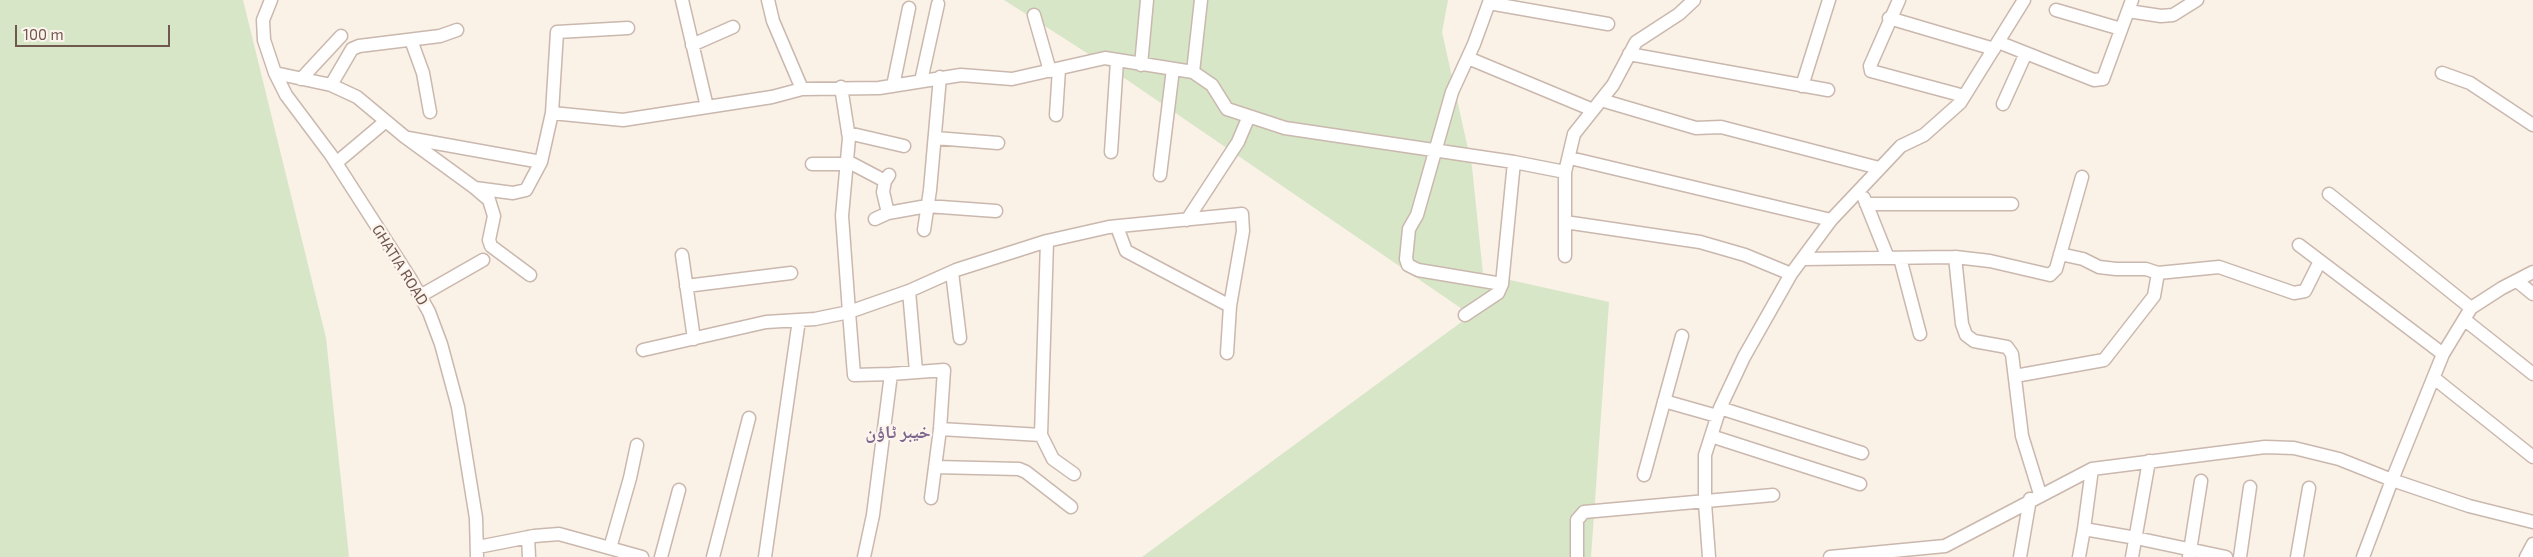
<!DOCTYPE html>
<meta charset="utf-8">
<style>
body{margin:0}
#map{position:relative;width:2533px;height:557px;overflow:hidden;background:#faf1e7;font-family:"Exo 2",sans-serif}
canvas{display:block}
.scale{position:absolute;left:15px;top:25px;width:155px;height:22px;box-sizing:border-box;border:2px solid #70584e;border-top:0;padding-left:6px;font-size:15px;line-height:18px;white-space:nowrap;color:#70584e;-webkit-text-stroke:4px #fdf5ed;paint-order:stroke}
</style>
<div id="map">
<canvas width="2533" height="557"></canvas>
<div class="scale">100 m</div>
</div>
<script>
const ctx = document.querySelector('canvas').getContext('2d');
ctx.lineJoin = 'round';
function fillPath(path, color) {
  ctx.fillStyle = color;
  ctx.fill(path, 'evenodd');
}
function poly(rows) {
  const path = new Path2D();
  for (const r of rows) {
    path.moveTo(r[0], r[1]);
    for (let i = 2; i < r.length; i += 2) path.lineTo(r[i], r[i + 1]);
  }
  return path;
}
function trace(path, color, width, dash) {
  ctx.strokeStyle = color;
  ctx.lineWidth = width;
  ctx.lineCap = dash ? 'butt' : 'round';
  ctx.setLineDash(dash || []);
  ctx.stroke(path);
}
function drawText(font, color, halo, rows, align = 'center') {
  ctx.font = font + ' "Exo 2","Noto Naskh Arabic",sans-serif';
  ctx.lineWidth = 4.5;
  ctx.setLineDash([]);
  ctx.textBaseline = 'middle';
  ctx.strokeStyle = halo;
  ctx.fillStyle = color;
  for (const [text, x, y, turn = 0] of rows) {
    ctx.save();
    ctx.translate(x, y);
    ctx.rotate((+turn || 0) * Math.PI / 180);
    ctx.textAlign = isNaN(turn) ? turn : align;
    if (halo) ctx.strokeText(text, 0, 0);
    ctx.fillText(text, 0, 0);
    ctx.restore();
  }
}
const green = poly([
 [0,0,243,0,326,338,349,557,0,557],
 [1004,0,1448,0,1442,32,1472,167,1483,274,1609,302,1591,557,1142,557,1471,315,1098,60]
]);
const minor = poly([
 [271,0,263,20,264,40,275,73,286,95,331,155,410,278,429,312,441,344,458,407,476,518,477,557],
 [682,0,707,107],
 [768,0,773,21,802,89],
 [1490,0,1474,44,1452,92,1417,215,1409,229,1406,259,1408,265,1418,270,1502,284],
 [1899,0,1870,66,1871,71,1964,96],
 [1489,3,1608,24],
 [2056,10,2121,29],
 [2128,11,2161,16,2173,15,2197,0],
 [1034,15,1050,71],
 [1889,18,1994,49],
 [411,40,423,73,430,112],
 [1998,42,2094,80,2103,79,2132,0],
 [692,45,733,27],
 [1629,54,1828,90],
 [1468,58,1593,110],
 [1141,65,1147,0],
 [1193,72,1201,0],
 [275,73,331,85,357,97,405,137,475,188,513,193,526,190,541,162,552,113,557,32,628,28],
 [2442,73,2470,83,2533,125],
 [301,79,341,36],
 [921,81,938,4],
 [331,85,352,49,359,46,440,36,457,30],
 [893,86,909,8],
 [1802,86,1829,0],
 [841,87,849,138,842,216,849,312,909,291,956,270,1047,241,1109,227,1242,214,1243,231,1230,306,1227,353],
 [1601,100,1696,128,1721,127,1879,168],
 [2003,104,2026,53],
 [552,113,623,120,772,97,802,89,879,88,961,75,1012,79,1105,58,1193,72,1212,85,1227,109,1285,128,1514,162,1565,172],
 [1056,115,1059,69],
 [848,133,904,146],
 [408,138,541,162],
 [935,138,998,143],
 [1111,152,1117,61],
 [1570,158,1831,220],
 [847,161,885,181],
 [336,163,386,121],
 [812,164,846,164],
 [1160,175,1173,69],
 [475,188,489,200,494,216,489,240,491,246,530,275],
 [2329,194,2471,308],
 [1864,198,1888,258],
 [1866,204,2012,204],
 [888,213,883,192,885,181,889,175],
 [875,219,888,213,927,206,996,211],
 [1187,220,1238,142,1249,116],
 [1565,222,1700,242,1745,255,1791,274],
 [1117,227,1126,251,1230,306],
 [924,230,930,190,940,77],
 [1047,241,1041,435,1053,459,1074,474],
 [2299,245,2443,354],
 [2060,254,2083,259,2099,267,2116,269,2146,269,2158,273,2219,267,2294,293,2305,291,2320,261],
 [682,255,694,339],
 [1565,256,1565,172,1574,134,1613,85,1636,42,1679,14,1694,0],
 [1955,257,1962,324,1966,335,1974,341,2007,347,2012,354,2022,436,2040,494],
 [1900,258,1920,334],
 [1802,259,1955,257,1990,261,2050,275,2056,269,2082,177],
 [952,272,960,338],
 [2517,281,2533,294],
 [686,286,791,273],
 [909,291,916,371],
 [420,296,483,260],
 [1465,315,1498,293,1502,284,1514,162],
 [2465,320,2533,374],
 [643,350,766,322,815,319,849,312,854,375,891,374,873,515,864,557],
 [891,374,944,370,940,429,931,498],
 [2015,376,2104,360,2154,296,2158,273],
 [2434,378,2533,457],
 [1664,401,1717,416],
 [1720,408,1862,453],
 [940,429,1041,435],
 [1711,436,1860,484],
 [935,467,1019,469,1026,472,1071,507],
 [1644,475,1682,336],
 [2084,529,2092,469],
 [528,537,529,557],
 [478,547,534,536,559,534,642,557],
 [610,548,630,478,637,445],
 [661,557,679,490],
 [713,557,749,418],
 [765,557,799,320],
 [1577,557,1577,520,1584,512,1773,495],
 [1709,557,1705,503,1705,455,1720,408,1744,357,1791,274,1831,220,1901,146,1924,135,1960,103,2024,0],
 [1830,557,1945,546,2092,469,2265,447,2294,448,2339,459,2392,480,2469,506,2533,522],
 [2020,557,2030,499],
 [2079,557,2084,529,2136,538,2226,557],
 [2132,557,2149,461],
 [2189,557,2201,481],
 [2240,557,2250,487],
 [2297,557,2309,488],
 [2363,557,2392,480,2443,354,2471,308,2502,288,2533,272],
 [2526,557,2533,544]
]);
const streetNames = [
 ["GHATIA ROAD",400,265,58]
];
const quarterNames = [
 ["خیبر ٹاؤن",898,432]
];
fillPath(green, '#d6e6c7');
trace(minor, '#cab8ae', 15);
trace(minor, '#fff', 12);
drawText('15px', '#70584e', '#fdf5ed', streetNames);
drawText('bold 18px', '#7c668c', '#fdf5ed', quarterNames);
</script>
